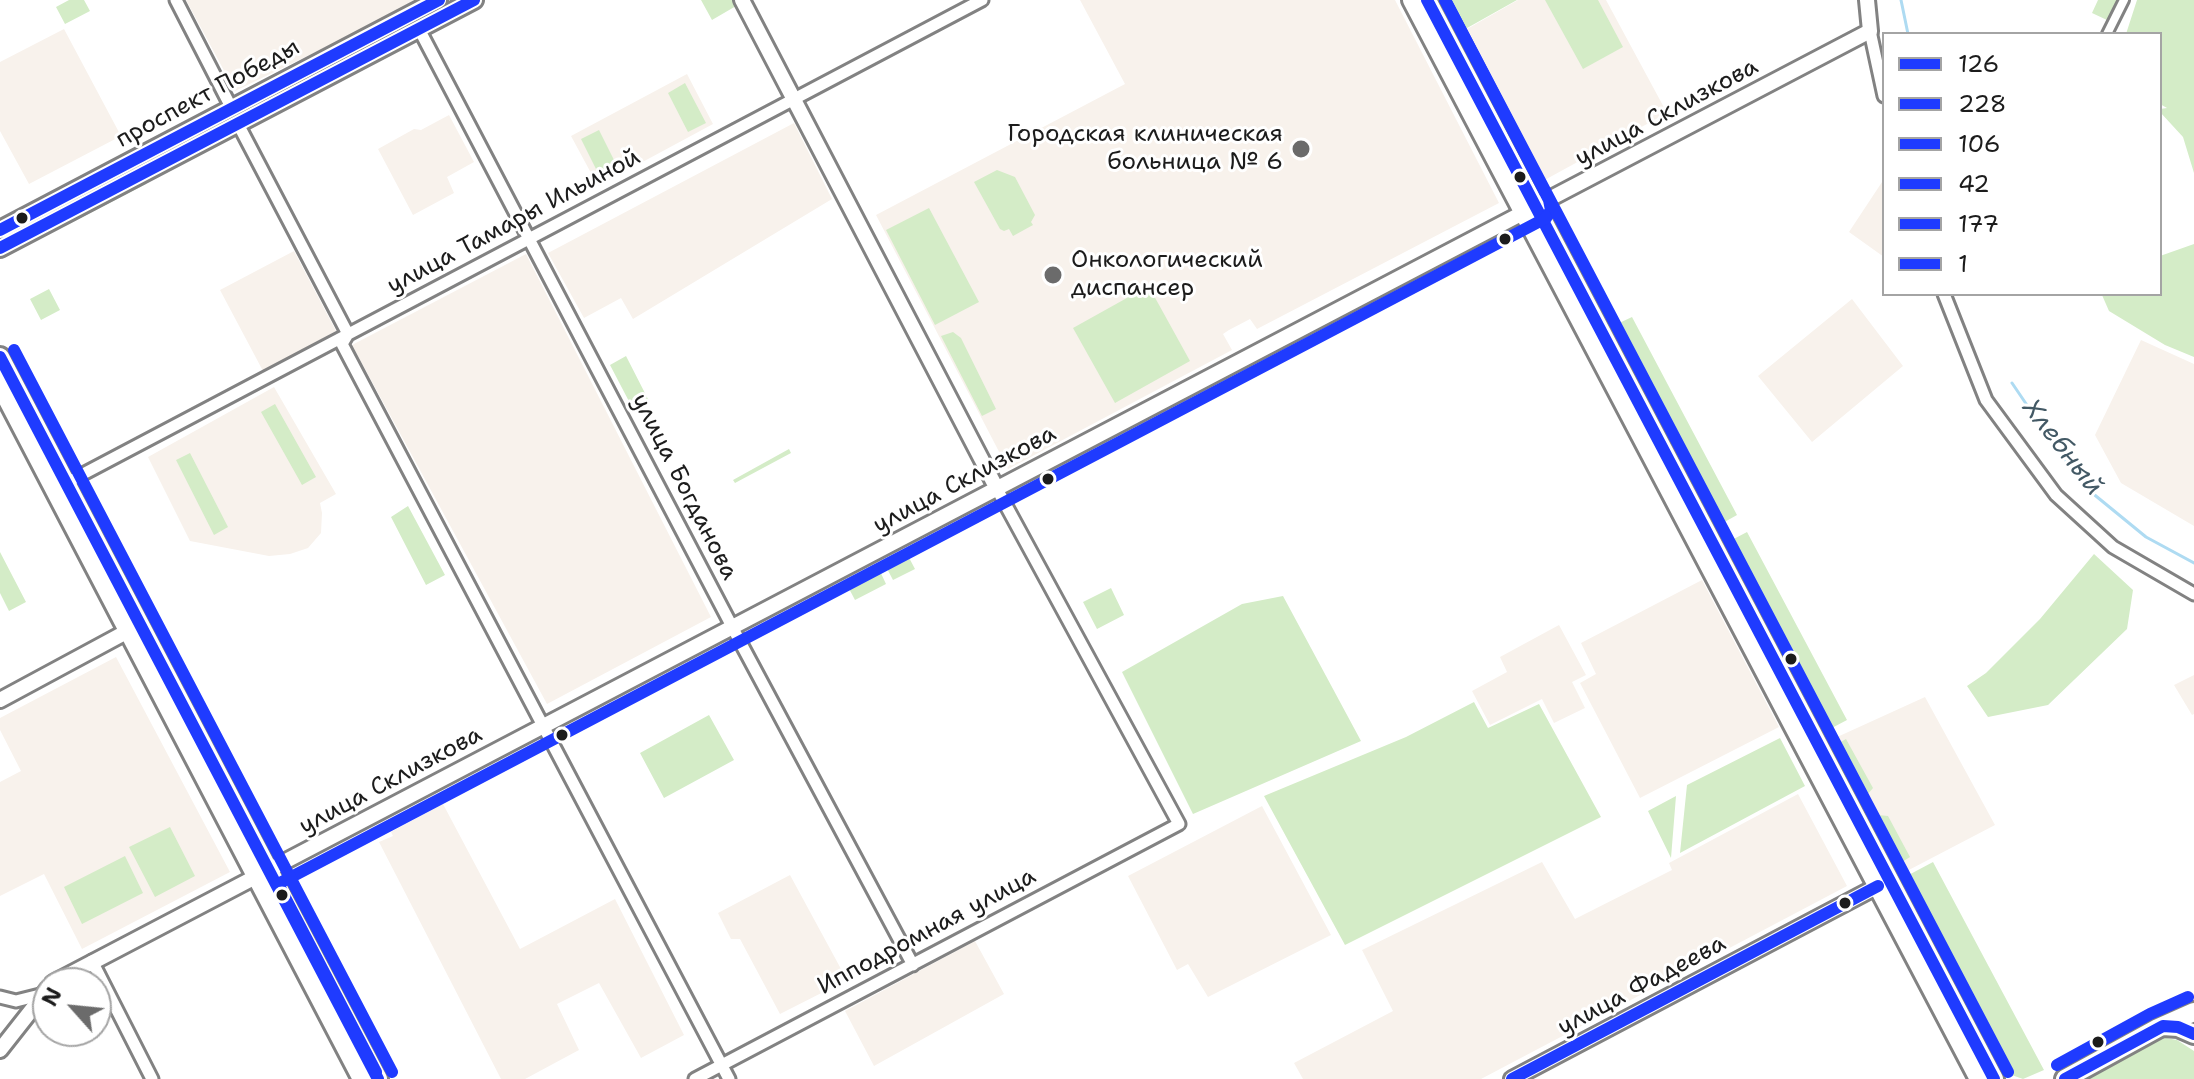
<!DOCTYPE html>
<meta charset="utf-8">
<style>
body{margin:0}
#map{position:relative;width:2194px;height:1079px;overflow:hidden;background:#fff;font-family:"Shantell Sans",sans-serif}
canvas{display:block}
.legend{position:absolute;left:1882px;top:32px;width:280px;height:264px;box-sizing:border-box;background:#fff;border:2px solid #a4a4a4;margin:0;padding:10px 14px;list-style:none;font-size:24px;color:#1c1c1c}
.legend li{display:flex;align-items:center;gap:16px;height:40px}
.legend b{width:40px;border:2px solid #a4a4a4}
.north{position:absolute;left:32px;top:967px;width:80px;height:80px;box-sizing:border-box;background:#fff;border:2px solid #a4a4a4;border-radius:50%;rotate:297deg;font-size:22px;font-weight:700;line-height:32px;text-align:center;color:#1c1c1c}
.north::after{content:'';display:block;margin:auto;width:28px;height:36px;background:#6b6b6b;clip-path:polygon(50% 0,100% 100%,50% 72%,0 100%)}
</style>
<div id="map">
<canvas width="2194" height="1079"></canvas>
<ul class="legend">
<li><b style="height:10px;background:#1f3bff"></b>126</li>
<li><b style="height:10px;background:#1f3bff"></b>228</li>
<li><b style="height:10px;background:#1f3bff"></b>106</li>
<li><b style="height:10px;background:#1f3bff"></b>42</li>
<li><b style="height:10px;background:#1f3bff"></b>177</li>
<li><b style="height:10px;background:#1f3bff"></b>1</li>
</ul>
<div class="north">N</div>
</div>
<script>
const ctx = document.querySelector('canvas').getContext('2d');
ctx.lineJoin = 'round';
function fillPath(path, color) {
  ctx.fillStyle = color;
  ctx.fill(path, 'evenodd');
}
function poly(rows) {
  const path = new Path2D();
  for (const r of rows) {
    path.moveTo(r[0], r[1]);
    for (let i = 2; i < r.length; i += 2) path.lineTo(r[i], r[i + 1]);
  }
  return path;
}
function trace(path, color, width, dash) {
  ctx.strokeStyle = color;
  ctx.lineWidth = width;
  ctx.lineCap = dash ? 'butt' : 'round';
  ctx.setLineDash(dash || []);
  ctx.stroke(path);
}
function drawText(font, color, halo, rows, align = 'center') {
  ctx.font = font + ' "Shantell Sans",sans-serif';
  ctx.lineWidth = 6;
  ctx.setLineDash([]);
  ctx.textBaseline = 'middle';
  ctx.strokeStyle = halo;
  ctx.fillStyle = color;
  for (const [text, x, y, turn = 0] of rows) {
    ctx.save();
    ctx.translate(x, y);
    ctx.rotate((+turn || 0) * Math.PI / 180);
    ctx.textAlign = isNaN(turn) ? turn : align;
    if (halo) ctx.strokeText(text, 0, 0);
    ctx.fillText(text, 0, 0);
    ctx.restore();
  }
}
const built = poly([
 [186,0,423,0,235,91],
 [1080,0,1395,0,1499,203,1257,329,1250,319,1229,330,1223,334,1232,350,1008,469,876,215,1125,84],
 [1518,0,1606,0,1667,113,1541,182,1460,33],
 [64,29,121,136,29,184,0,131,0,62],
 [687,74,713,124,598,186,571,136],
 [449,115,474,162,447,177,454,193,413,215,378,149,414,129,421,130],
 [794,123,832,199,633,319,621,298,584,318,548,253],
 [1884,179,1884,257,1849,232],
 [294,251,336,331,263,371,220,290],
 [526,254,711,617,547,704,352,345],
 [1852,299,1903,366,1812,442,1758,376],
 [2141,340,2194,364,2194,526,2121,483,2095,435],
 [274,387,336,494,320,503,322,513,321,533,308,548,290,554,269,556,190,541,148,457],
 [1702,580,1779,727,1640,798,1580,683,1596,674,1581,643],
 [1559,625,1586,675,1572,682,1585,708,1554,723,1542,699,1490,725,1472,691,1507,672,1500,657],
 [116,657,230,872,82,949,44,874,0,896,0,782,21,771,0,730,0,718],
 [2194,675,2194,714,2192,715,2174,685],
 [1925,697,1995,825,1905,872,1835,738],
 [1798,794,1847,886,1481,1079,1303,1079,1294,1063,1393,1011,1362,950,1542,862,1575,919,1672,870,1669,863],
 [443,804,520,949,615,899,684,1035,641,1058,599,983,557,1004,579,1050,525,1079,501,1079,379,842,393,836,391,832],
 [1262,806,1331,935,1208,997,1188,964,1177,970,1128,876],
 [790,875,847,980,780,1014,740,939,731,939,718,913],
 [975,941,1004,994,874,1066,845,1011]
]);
const green = poly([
 [69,0,84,0,90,11,65,24,56,7],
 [701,0,732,0,736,6,712,20],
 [1443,0,1517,0,1460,32],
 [1545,0,1598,0,1623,47,1583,69],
 [2098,0,2117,0,2107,20,2092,13],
 [2137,0,2194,0,2194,173,2183,137,2160,112,2160,109,2167,108,2160,104,2160,34,2126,34],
 [685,83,706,123,688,132,668,93],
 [599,130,619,170,601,179,581,139],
 [997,170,1015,177,1035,215,1031,222,1033,225,1013,236,1009,229,1004,231,1000,229,974,182],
 [143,178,146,184,65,226,62,221],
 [929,208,979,302,935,325,886,230],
 [2194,244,2194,357,2165,345,2109,311,2102,295,2160,294,2160,256],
 [49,289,60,310,41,320,30,299],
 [1143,289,1153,294,1190,361,1115,403,1073,328],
 [1632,317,1737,515,1721,524,1615,325],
 [953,332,961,338,996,409,982,416,941,336],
 [626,356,649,401,633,409,610,365],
 [275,404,316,477,302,485,261,412],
 [789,449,791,453,735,483,733,480],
 [190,453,228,527,214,535,176,460],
 [408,506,445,575,426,585,391,517],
 [1747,532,1847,720,1828,730,1728,542],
 [0,552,26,602,9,611,0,593],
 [906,552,915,569,893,580,884,563],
 [2094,554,2133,590,2127,629,2048,705,1988,717,1967,686,1986,673,2040,619],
 [878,567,886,584,855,600,846,583],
 [1111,588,1124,615,1097,629,1083,602],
 [1283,596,1361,741,1193,814,1122,672,1242,604],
 [1474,702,1488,728,1539,704,1601,817,1345,945,1264,796,1406,737],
 [709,715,734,760,664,798,640,753],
 [1780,738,1805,786,1680,853,1687,785],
 [1846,739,1873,788,1867,795,1839,743],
 [1676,796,1671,858,1648,811],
 [1869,815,1874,815,1899,863,1895,865],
 [1878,815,1888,816,1910,857,1902,862],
 [170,827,195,876,155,897,129,847],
 [125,856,143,893,82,924,64,887],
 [1933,862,2044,1070,2023,1079,2006,1073,1903,878],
 [2161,1037,2177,1040,2194,1051,2194,1079,2086,1079]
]);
const stream = poly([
 [1901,0,1908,34],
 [2012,383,2056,448,2091,492,2146,537,2194,563]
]);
const pedestrian = poly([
 [2107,34,2124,0]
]);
const minor = poly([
 [176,0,232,109],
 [419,29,737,636,913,965],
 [1870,31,1884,96],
 [238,124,348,334,342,344,729,1079],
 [1944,294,1986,400,2056,495,2113,547,2194,594],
 [66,483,982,0],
 [92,961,152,1079],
 [0,997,16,1001,44,994],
 [695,1079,1179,824,997,489]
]);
const tertiary = poly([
 [742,0,997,489],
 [0,700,128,631],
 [53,983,1870,31,1867,0],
 [0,1050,48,989],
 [1512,1079,1878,886]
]);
const secondary = poly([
 [0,230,438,0],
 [0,248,474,0]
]);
const primary = poly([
 [1412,0,1979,1079],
 [1427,0,1994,1079],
 [0,357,378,1079],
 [0,385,362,1079],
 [2163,1026,2178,1027,2194,1034],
 [2065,1079,2158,1028,2194,1012]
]);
const bus1 = poly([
 [1427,0,1994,1079],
 [1512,1079,1878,886],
 [2065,1079,2163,1026,2178,1027,2194,1034]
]);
const bus2 = poly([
 [0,357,378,1079]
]);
const bus3 = poly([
 [376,1072,278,884,1546,218,1551,210,1549,200,1445,0]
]);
const bus4 = poly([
 [1445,0,2008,1072],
 [0,230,439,0],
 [2057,1065,2150,1014,2188,997]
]);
const bus5 = poly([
 [0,248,474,0]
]);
const bus6 = poly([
 [14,350,392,1072]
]);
const markers = [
 [1301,149,10,"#6b6b6b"],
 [1520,177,7,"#1c1c1c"],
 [22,218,7,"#1c1c1c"],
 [1505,239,7,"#1c1c1c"],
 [1053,275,10,"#6b6b6b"],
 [1048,479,7,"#1c1c1c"],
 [1791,659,7,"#1c1c1c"],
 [562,735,7,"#1c1c1c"],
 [282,895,7,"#1c1c1c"],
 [1845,903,7,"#1c1c1c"],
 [2098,1042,7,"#1c1c1c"]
];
const streetNames = [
 ["проспект Победы",208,94,-28],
 ["улица Склизкова",1667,113,-28],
 ["улица Тамары Ильиной",514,222,-28],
 ["улица Склизкова",965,480,-28],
 ["улица Богданова",684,487,63],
 ["улица Склизкова",391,781,-28],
 ["Ипподромная улица",927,932,-28],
 ["улица Фадеева",1642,986,-28]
];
const poiNames = [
 ["Городская клиническая",1283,135],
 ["больница № 6",1283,163],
 ["Онкологический",1071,261,"left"],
 ["диспансер",1071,289,"left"]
];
const waterNames = [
 ["Хлебный",2062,448,52]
];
fillPath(built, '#f8f2ec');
fillPath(green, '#d4ecc7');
trace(stream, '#aedbf2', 3);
trace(pedestrian, '#828282', 14);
trace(minor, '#828282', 17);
trace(tertiary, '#828282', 20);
trace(secondary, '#828282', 22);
trace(primary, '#828282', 24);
trace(pedestrian, '#fff', 8);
trace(minor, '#fff', 11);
trace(tertiary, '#fff', 14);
trace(secondary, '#fff', 16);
trace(primary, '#fff', 18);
trace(bus1, '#1f3bff', 12);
trace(bus2, '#1f3bff', 12);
trace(bus3, '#1f3bff', 12);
trace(bus4, '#1f3bff', 12);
trace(bus5, '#1f3bff', 12);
trace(bus6, '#1f3bff', 12);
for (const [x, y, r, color] of markers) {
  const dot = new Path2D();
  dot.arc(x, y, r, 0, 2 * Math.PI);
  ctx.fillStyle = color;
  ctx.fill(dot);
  trace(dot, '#fff', 3);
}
drawText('24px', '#1c1c1c', '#fff', streetNames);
drawText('24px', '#1c1c1c', '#fff', poiNames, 'right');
drawText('italic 26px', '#435965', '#fff', waterNames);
</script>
